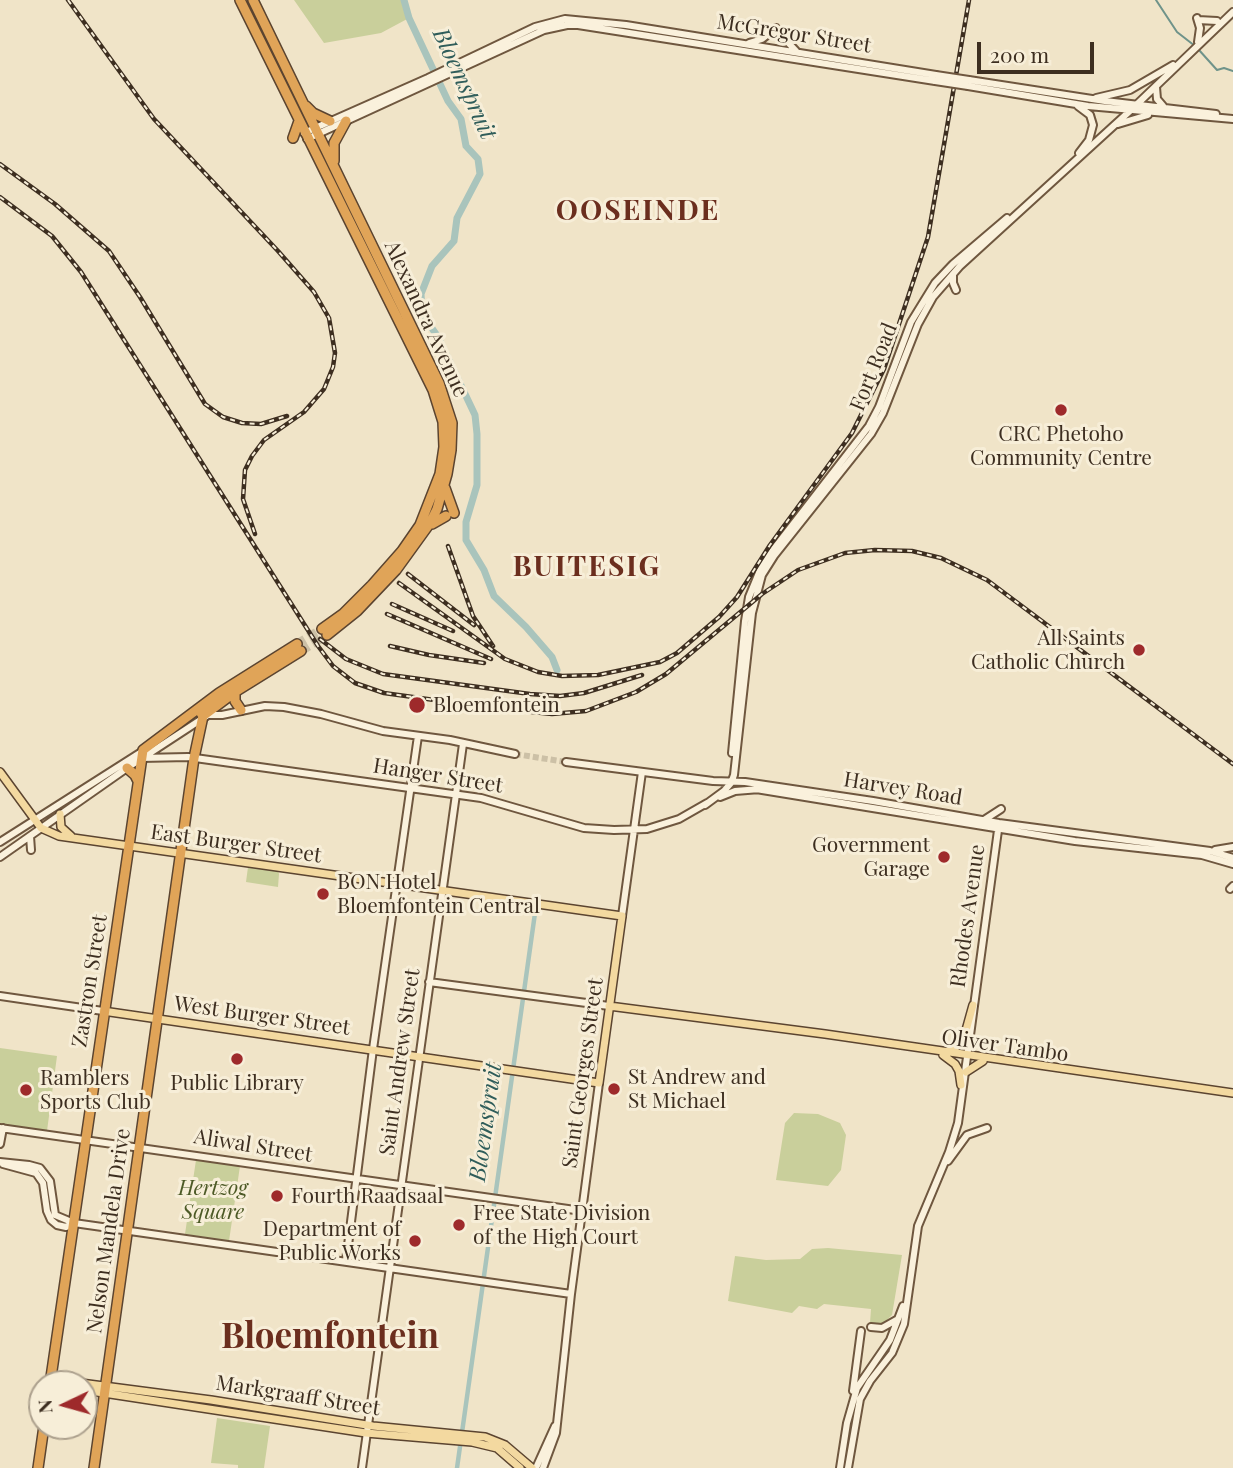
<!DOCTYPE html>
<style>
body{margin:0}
#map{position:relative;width:1233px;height:1468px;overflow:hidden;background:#f0e4c8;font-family:"Playfair Display",serif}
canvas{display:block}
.north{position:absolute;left:28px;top:1370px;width:70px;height:70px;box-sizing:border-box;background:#f7eed8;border:2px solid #ada18e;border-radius:50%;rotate:265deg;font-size:19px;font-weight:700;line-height:28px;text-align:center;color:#3d2e20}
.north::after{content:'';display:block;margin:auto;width:24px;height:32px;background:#9e2a2b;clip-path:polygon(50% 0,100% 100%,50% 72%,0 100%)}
.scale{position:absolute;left:977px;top:42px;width:117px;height:32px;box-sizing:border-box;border:4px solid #3d2e20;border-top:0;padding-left:9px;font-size:21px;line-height:24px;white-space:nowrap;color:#3d2e20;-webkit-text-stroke:5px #f7eed8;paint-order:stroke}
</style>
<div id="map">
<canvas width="1233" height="1468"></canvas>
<div class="north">N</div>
<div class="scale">200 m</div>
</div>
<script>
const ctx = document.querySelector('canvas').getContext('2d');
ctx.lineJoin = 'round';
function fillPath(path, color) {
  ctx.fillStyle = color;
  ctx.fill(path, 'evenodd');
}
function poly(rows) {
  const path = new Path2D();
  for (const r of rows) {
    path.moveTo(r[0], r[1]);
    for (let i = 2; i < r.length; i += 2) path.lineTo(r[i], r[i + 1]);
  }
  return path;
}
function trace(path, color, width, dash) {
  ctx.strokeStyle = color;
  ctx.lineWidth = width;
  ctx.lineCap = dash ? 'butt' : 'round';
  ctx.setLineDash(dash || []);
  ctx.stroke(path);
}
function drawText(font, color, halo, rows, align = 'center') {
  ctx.font = font + ' "Playfair Display",serif';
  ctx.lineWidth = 6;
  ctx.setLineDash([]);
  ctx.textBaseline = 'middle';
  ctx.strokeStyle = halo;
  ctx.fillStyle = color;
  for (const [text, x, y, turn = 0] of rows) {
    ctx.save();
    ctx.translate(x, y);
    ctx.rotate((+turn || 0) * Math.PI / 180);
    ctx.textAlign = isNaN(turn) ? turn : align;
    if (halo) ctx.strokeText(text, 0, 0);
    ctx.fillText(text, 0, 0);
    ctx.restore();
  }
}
const green = poly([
 [294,0,404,0,409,18,381,33,324,43],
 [248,867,278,871,279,874,278,887,246,882],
 [0,1048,57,1056,47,1131,0,1124],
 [794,1113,818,1114,840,1123,846,1135,841,1170,828,1186,776,1180,785,1123],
 [196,1160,240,1166,229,1241,185,1234],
 [828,1248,902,1255,892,1315,884,1323,870,1323,871,1309,824,1304,817,1309,799,1306,792,1313,728,1301,735,1256,766,1260,800,1259,812,1249],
 [217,1418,270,1426,264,1468,238,1468,238,1465,211,1463]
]);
const stream = poly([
 [1156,0,1177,32,1195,46],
 [1199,50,1217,70,1224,68,1233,71]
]);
const canal = poly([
 [457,1468,536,906]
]);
const river = poly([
 [404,0,409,18,448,101,461,119,466,146,478,159,480,174,457,218,454,241,432,266,421,294,422,314,438,337,475,415,477,434,477,485,466,522,466,540,484,570,494,596,526,627,552,657,557,670]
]);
const secondaryTunnel = poly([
 [515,754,566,762]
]);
const highwayTunnel = poly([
 [297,644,322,629],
 [301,651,327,635]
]);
const secondary = poly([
 [1197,18,1200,28,1198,42],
 [1198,20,1217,21],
 [781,35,796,51],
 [749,43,762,39,776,28],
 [969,80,1105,101,1216,114],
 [968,86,1088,106,1233,119],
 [1156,87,1157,99,1163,106],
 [1096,98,1130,90,1173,65],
 [1078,106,1090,115,1093,125,1089,140,1079,153],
 [1118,124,1148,115],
 [304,133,428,78,535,27,565,19,626,25,936,75],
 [307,139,544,30,567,25,578,25,935,81],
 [953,274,953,283,956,290],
 [732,753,745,621,749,597,763,563,869,426,879,407,911,322,935,283,953,264,1007,218],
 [141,758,188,757,481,798,584,828,614,830,647,829,679,819,707,803],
 [566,762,713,781,745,782,873,801,999,823,1210,851,1233,858],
 [756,789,1075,841,1202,855,1233,864],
 [720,797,735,791,760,789],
 [705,805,724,791,731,783,734,775,752,613,762,575,774,556,871,434,883,413,918,324,933,297,960,266,1131,110,1233,12],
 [984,820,1001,809],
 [30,836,31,850],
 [0,842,143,751],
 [1215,850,1233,847],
 [0,857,127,768,208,715,222,715,265,706,284,707,321,714,383,731,450,740,515,754],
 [1230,889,1233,886],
 [622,916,642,772],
 [429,982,609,1006],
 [0,996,103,1011],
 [0,1128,582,1211],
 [0,1144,3,1128],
 [948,1161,967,1135,987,1128],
 [0,1162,29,1165,40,1168,50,1181,55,1215,74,1223,571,1294],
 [3,1164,36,1173,43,1183,47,1211,51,1220,57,1225,66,1227,74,1223],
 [346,1261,373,1049,418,736],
 [871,1327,882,1328,898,1319],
 [853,1391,861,1331],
 [362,1468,463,744],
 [536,1468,555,1426],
 [543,1468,556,1433,571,1294,599,1083],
 [840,1468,847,1423,857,1388,890,1340,903,1306],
 [848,1468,860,1399,870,1381,892,1353,904,1324,918,1226,949,1152,958,1123,999,823]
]);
const primary = poly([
 [0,772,41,828,59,836,622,916,599,1083,103,1011],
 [60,814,61,827,71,836],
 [609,1006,825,1034,1233,1093],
 [948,1051,956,1047,963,1041,973,1005],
 [943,1055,955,1064,959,1071,961,1085],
 [966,1072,983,1061],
 [50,1379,211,1400,373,1426,485,1437,505,1445,532,1468],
 [84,1390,366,1433,472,1442,497,1448,520,1468]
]);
const highway = poly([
 [240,0,433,390,443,422,444,447,440,474,420,525,402,551,372,585,343,614,322,629],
 [253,0,439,383,452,423,451,450,447,474,437,509,430,523,396,570,357,611,327,635],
 [306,106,313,113,330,121],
 [293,138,299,121],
 [334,161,334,143,346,121],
 [445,488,454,513],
 [432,524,446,516],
 [235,692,235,701,241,710],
 [203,716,235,692,301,651],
 [127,768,135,775,138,781],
 [50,1384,143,750,219,693,297,644],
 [38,1468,44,1426],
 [94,1468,194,758,203,716,198,709]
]);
const rail = poly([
 [68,0,154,119,278,251,314,292,329,318,335,353,333,367,324,389,304,412,264,440,252,456,245,470,243,499,255,534],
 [0,164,55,204,109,251,140,297,205,404,223,417,242,423,261,424,287,416],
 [0,197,52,236,81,272,318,646,333,666,355,683,384,693,492,708,552,714,586,711,636,692,666,674,762,594,798,570,845,553,875,550,912,551,941,558,987,580,1233,764],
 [448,546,473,616,493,646],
 [408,574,474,625],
 [399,583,505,659,538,672,562,676,598,675,660,662,677,653,719,617,737,597,770,545,852,433,884,369,928,237,969,0],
 [392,604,453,631],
 [387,614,491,659],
 [320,639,346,659,383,674,530,694,560,696,584,693,642,675],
 [390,646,429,655,484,663]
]);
const secondaryBridge = poly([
 [936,75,969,80],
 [935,81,968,86]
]);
const markers = [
 [1061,410,7,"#9e2a2b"],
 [1139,650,7,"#9e2a2b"],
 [417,705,9,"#9e2a2b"],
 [944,857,7,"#9e2a2b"],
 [323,894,7,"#9e2a2b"],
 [237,1059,7,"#9e2a2b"],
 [614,1089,7,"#9e2a2b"],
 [26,1090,7,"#9e2a2b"],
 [277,1196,7,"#9e2a2b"],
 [459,1225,7,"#9e2a2b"],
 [415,1241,7,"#9e2a2b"]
];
const streetNames = [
 ["McGregor Street",794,34,9],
 ["Alexandra Avenue",426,319,65],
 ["Fort Road",874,367,-68],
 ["Hanger Street",438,776,9],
 ["Harvey Road",903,789,9],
 ["East Burger Street",236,844,8],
 ["Rhodes Avenue",968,916,-82],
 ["Zastron Street",90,981,-81],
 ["West Burger Street",262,1016,8],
 ["Oliver Tambo",1005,1046,8],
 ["Saint Andrew Street",400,1062,-82],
 ["Saint Georges Street",583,1073,-82],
 ["Aliwal Street",253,1146,9],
 ["Nelson Mandela Drive",109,1231,-82],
 ["Markgraaff Street",298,1396,9]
];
const poiNames = [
 ["CRC Phetoho",1061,434,"center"],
 ["Community Centre",1061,458,"center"],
 ["All Saints",1125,638,"right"],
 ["Catholic Church",1125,662,"right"],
 ["Bloemfontein",433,705],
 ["Government",930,845,"right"],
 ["Garage",930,869,"right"],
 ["BON Hotel",337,882],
 ["Bloemfontein Central",337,906],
 ["St Andrew and",628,1077],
 ["St Michael",628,1101],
 ["Ramblers",40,1078],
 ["Sports Club",40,1102],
 ["Public Library",237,1083,"center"],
 ["Fourth Raadsaal",291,1196],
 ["Free State Division",473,1213],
 ["of the High Court",473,1237],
 ["Department of",401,1229,"right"],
 ["Public Works",401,1253,"right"]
];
const parkNames = [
 ["Hertzog",213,1188],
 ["Square",213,1212]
];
const waterNames = [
 ["Bloemspruit",464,84,65],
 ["Bloemspruit",486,1122,-82]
];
const districtNames = [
 ["OOSEINDE",638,211],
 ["BUITESIG",587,567]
];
const townNames = [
 ["Bloemfontein",330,1337]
];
fillPath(green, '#c9cf9b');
trace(stream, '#6f938a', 2);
trace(canal, '#a9c4bc', 4.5);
trace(river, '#a9c4bc', 7);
trace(secondaryTunnel, '#ccc0a6', 6, [6, 3]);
trace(highwayTunnel, '#ccc0a6', 9, [9, 4.5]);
trace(secondary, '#6f573f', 10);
trace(primary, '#5b4430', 10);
trace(highway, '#5b4430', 12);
trace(secondary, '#faf1dc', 6);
trace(primary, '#f3d9a0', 7);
trace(highway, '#e0a458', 9);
trace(rail, '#3d2e20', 4.5);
trace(rail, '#f7eed8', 2, [5]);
trace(secondaryBridge, '#6f573f', 10, []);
trace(secondaryBridge, '#faf1dc', 6);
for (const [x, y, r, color] of markers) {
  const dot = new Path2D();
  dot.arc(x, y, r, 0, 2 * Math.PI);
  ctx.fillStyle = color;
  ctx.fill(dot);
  trace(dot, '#f7eed8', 2.5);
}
drawText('21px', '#3d2e20', '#f7eed8', streetNames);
drawText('21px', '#3d2e20', '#f7eed8', poiNames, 'left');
drawText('italic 21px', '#4d5a26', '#f7eed8', parkNames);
drawText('italic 23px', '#2f5d5a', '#f7eed8', waterNames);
ctx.letterSpacing = '2px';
drawText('bold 28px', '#6b2e1e', '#f7eed8', districtNames);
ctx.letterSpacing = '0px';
drawText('bold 35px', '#6b2e1e', '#f7eed8', townNames);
</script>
